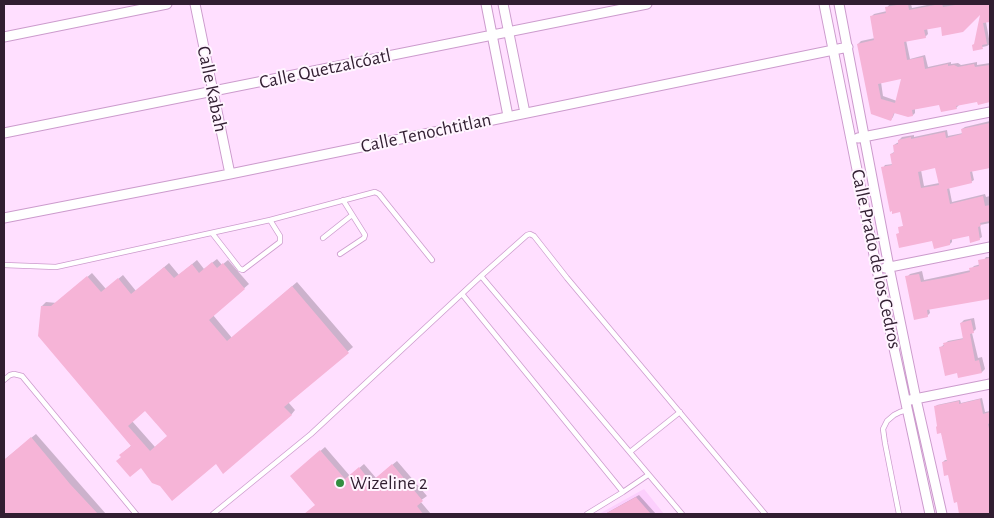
<!DOCTYPE html>
<meta charset="utf-8">
<style>
body{margin:0}
#map{position:relative;width:994px;height:518px;overflow:hidden;background:#ffdfff;font-family:"Alegreya Sans",sans-serif}
canvas{display:block}
.frame{position:absolute;inset:0;border:5px solid #311e31;pointer-events:none}
</style>
<div id="map">
<canvas width="994" height="518"></canvas>
<div class="frame"></div>
</div>
<script>
const ctx = document.querySelector('canvas').getContext('2d');
ctx.lineJoin = 'round';
function fillPath(path, color) {
  ctx.fillStyle = color;
  ctx.fill(path, 'evenodd');
}
function poly(rows) {
  const path = new Path2D();
  for (const r of rows) {
    path.moveTo(r[0], r[1]);
    for (let i = 2; i < r.length; i += 2) path.lineTo(r[i], r[i + 1]);
  }
  return path;
}
function trace(path, color, width, dash) {
  ctx.strokeStyle = color;
  ctx.lineWidth = width;
  ctx.lineCap = dash ? 'butt' : 'round';
  ctx.setLineDash(dash || []);
  ctx.stroke(path);
}
function drawText(font, color, halo, rows, align = 'center') {
  ctx.font = font + ' "Alegreya Sans",sans-serif';
  ctx.lineWidth = 4;
  ctx.setLineDash([]);
  ctx.textBaseline = 'middle';
  ctx.strokeStyle = halo;
  ctx.fillStyle = color;
  for (const [text, x, y, turn = 0] of rows) {
    ctx.save();
    ctx.translate(x, y);
    ctx.rotate((+turn || 0) * Math.PI / 180);
    ctx.textAlign = isNaN(turn) ? turn : align;
    if (halo) ctx.strokeText(text, 0, 0);
    ctx.fillText(text, 0, 0);
    ctx.restore();
  }
}
const built = poly([
 [644,489,664,514,599,514]
]);
const shadow = poly([
 [896,4,911,4,912,8,932,4,990,4,990,21,986,22,990,44,987,46,974,49,982,11,942,25,927,28,928,34,925,37,906,40,910,59,925,55,928,67,951,62,951,64,958,63,961,65,977,62,977,65,990,63,990,89,987,90,978,100,959,105,956,108,940,103,915,109,915,113,913,115,895,112,893,117,891,120,873,113,858,44,861,41,875,38,871,17,874,14,887,11,887,8,889,5],
 [903,78,897,101,883,96,881,82],
 [990,121,990,167,972,171,974,180,971,182,949,187,952,202,985,194,986,197,990,196,990,223,980,225,982,237,979,239,970,235,952,238,952,242,950,244,900,232,900,228,904,225,901,211,883,168,885,165,893,164,891,154,894,152,894,145,897,143,900,142,899,140,902,137,914,135,914,137,947,130,948,136,963,133,962,129,965,127],
 [936,167,939,183,924,186,921,170],
 [986,257,990,257,990,297,929,308,930,313,927,316,907,277,910,274,922,271,924,280,971,270,971,269,974,266,981,264],
 [217,259,222,265,228,260,249,284,213,315,232,338,297,282,353,347,288,402,295,410,291,415,216,463,161,485,141,466,122,457,125,451,132,445,42,306,46,302,57,303,92,273,106,289,123,275,136,291,169,263,179,275,197,260,204,269],
 [145,409,168,436,155,447,132,421],
 [974,318,976,329,972,333,978,358,982,357,985,369,982,372,958,372,940,348,948,341,964,338,961,323,964,320],
 [982,398,985,412,990,411,990,514,960,514,958,500,949,474,943,462,945,460,948,460,935,407,937,405,960,400,961,403],
 [36,434,106,514,4,514,4,460],
 [325,447,350,476,364,464,376,478,397,461,427,496,420,501,431,514,305,514,316,505,296,472],
 [639,495,656,514,605,514]
]);
const building = poly([
 [903,4,908,4,909,10,940,4,942,4,943,7,961,4,990,4,990,22,983,23,987,44,982,45,983,49,973,51,972,45,974,44,980,15,963,32,942,36,941,27,924,30,926,38,904,42,907,60,923,57,925,69,948,64,948,66,954,65,958,67,974,64,975,67,990,65,990,102,978,105,977,102,956,106,957,109,941,112,939,105,912,110,913,116,908,117,894,113,891,121,871,114,857,44,874,40,870,16,886,13,885,7],
 [901,79,895,103,881,99,878,84],
 [990,123,990,159,989,159,990,168,970,172,972,183,947,189,950,204,983,196,985,206,990,205,990,221,980,223,981,226,978,227,980,240,970,243,969,236,950,240,950,245,934,249,932,241,899,248,896,234,899,233,898,227,903,226,900,212,892,214,892,211,890,212,881,167,892,165,890,154,894,153,893,145,898,144,898,140,911,137,911,139,945,132,946,138,962,134,961,129],
 [935,168,939,185,921,188,918,172],
 [989,258,990,259,990,299,927,310,928,317,914,320,905,276,919,274,921,282,949,277,970,272,969,268,979,266,978,260],
 [212,262,217,268,223,263,245,289,209,320,227,341,292,286,349,353,284,407,292,415,223,474,216,464,172,501,160,486,152,483,141,468,130,477,116,461,121,457,119,455,131,446,38,336,41,306,51,306,87,276,101,292,118,278,131,294,164,267,174,278,192,264,199,273],
 [145,411,167,436,150,451,128,426],
 [971,320,974,333,970,334,975,361,979,360,982,373,958,378,957,373,945,376,939,347,944,346,943,343,963,339,960,323],
 [980,399,983,414,990,412,990,423,988,424,990,433,990,514,959,514,957,502,954,503,948,475,944,476,942,462,947,461,941,433,937,434,936,427,937,426,934,406,959,401,959,404],
 [31,437,70,484,98,514,4,514,4,460],
 [320,450,345,479,359,467,371,482,392,464,423,501,417,506,423,514,304,514,315,505,290,476],
 [636,497,651,514,605,514]
]);
const service = poly([
 [212,233,240,269,243,270,280,242,280,236,270,220],
 [323,238,352,215],
 [340,254,364,238,365,235,343,200],
 [4,265,56,267,270,220,375,192,379,194,432,260],
 [481,276,682,514],
 [462,294,623,492,587,514],
 [4,380,10,375,14,374,22,376,136,514],
 [630,452,680,412],
 [623,492,648,475],
 [213,514,311,434,481,276,527,235,530,234,534,236,567,278,765,514],
 [899,514,885,443,883,429,887,421,894,415,900,412,907,410]
]);
const minor = poly([
 [195,4,230,174],
 [486,4,508,116],
 [503,4,525,113],
 [824,4,877,270,930,514],
 [839,4,889,267,916,399,942,514],
 [4,37,167,4],
 [4,133,647,4],
 [858,138,990,112],
 [4,218,230,174,848,47],
 [885,268,990,247],
 [910,400,990,384]
]);
const markers = [
 [340,483,5,"#328e40"]
];
const streetNames = [
 ["Calle Quetzalcóatl",325,69,-12],
 ["Calle Kabah",212,89,78],
 ["Calle Tenochtitlan",426,133,-12],
 ["Calle Prado de los Cedros",876,259,78]
];
const poiNames = [
 ["Wizeline 2",350,483]
];
fillPath(built, '#fccffd');
fillPath(shadow, '#0003');
fillPath(building, '#f6b4d7');
trace(service, '#cc9bcd', 6);
trace(minor, '#cc9bcd', 11);
trace(service, '#fff', 4.5);
trace(minor, '#fff', 9);
for (const [x, y, r, color] of markers) {
  const dot = new Path2D();
  dot.arc(x, y, r, 0, 2 * Math.PI);
  ctx.fillStyle = color;
  ctx.fill(dot);
  trace(dot, '#fff5ff', 2);
}
drawText('19px', '#311e31', '#fff5ff', streetNames);
drawText('19px', '#311e31', '#fff5ff', poiNames, 'left');
</script>
